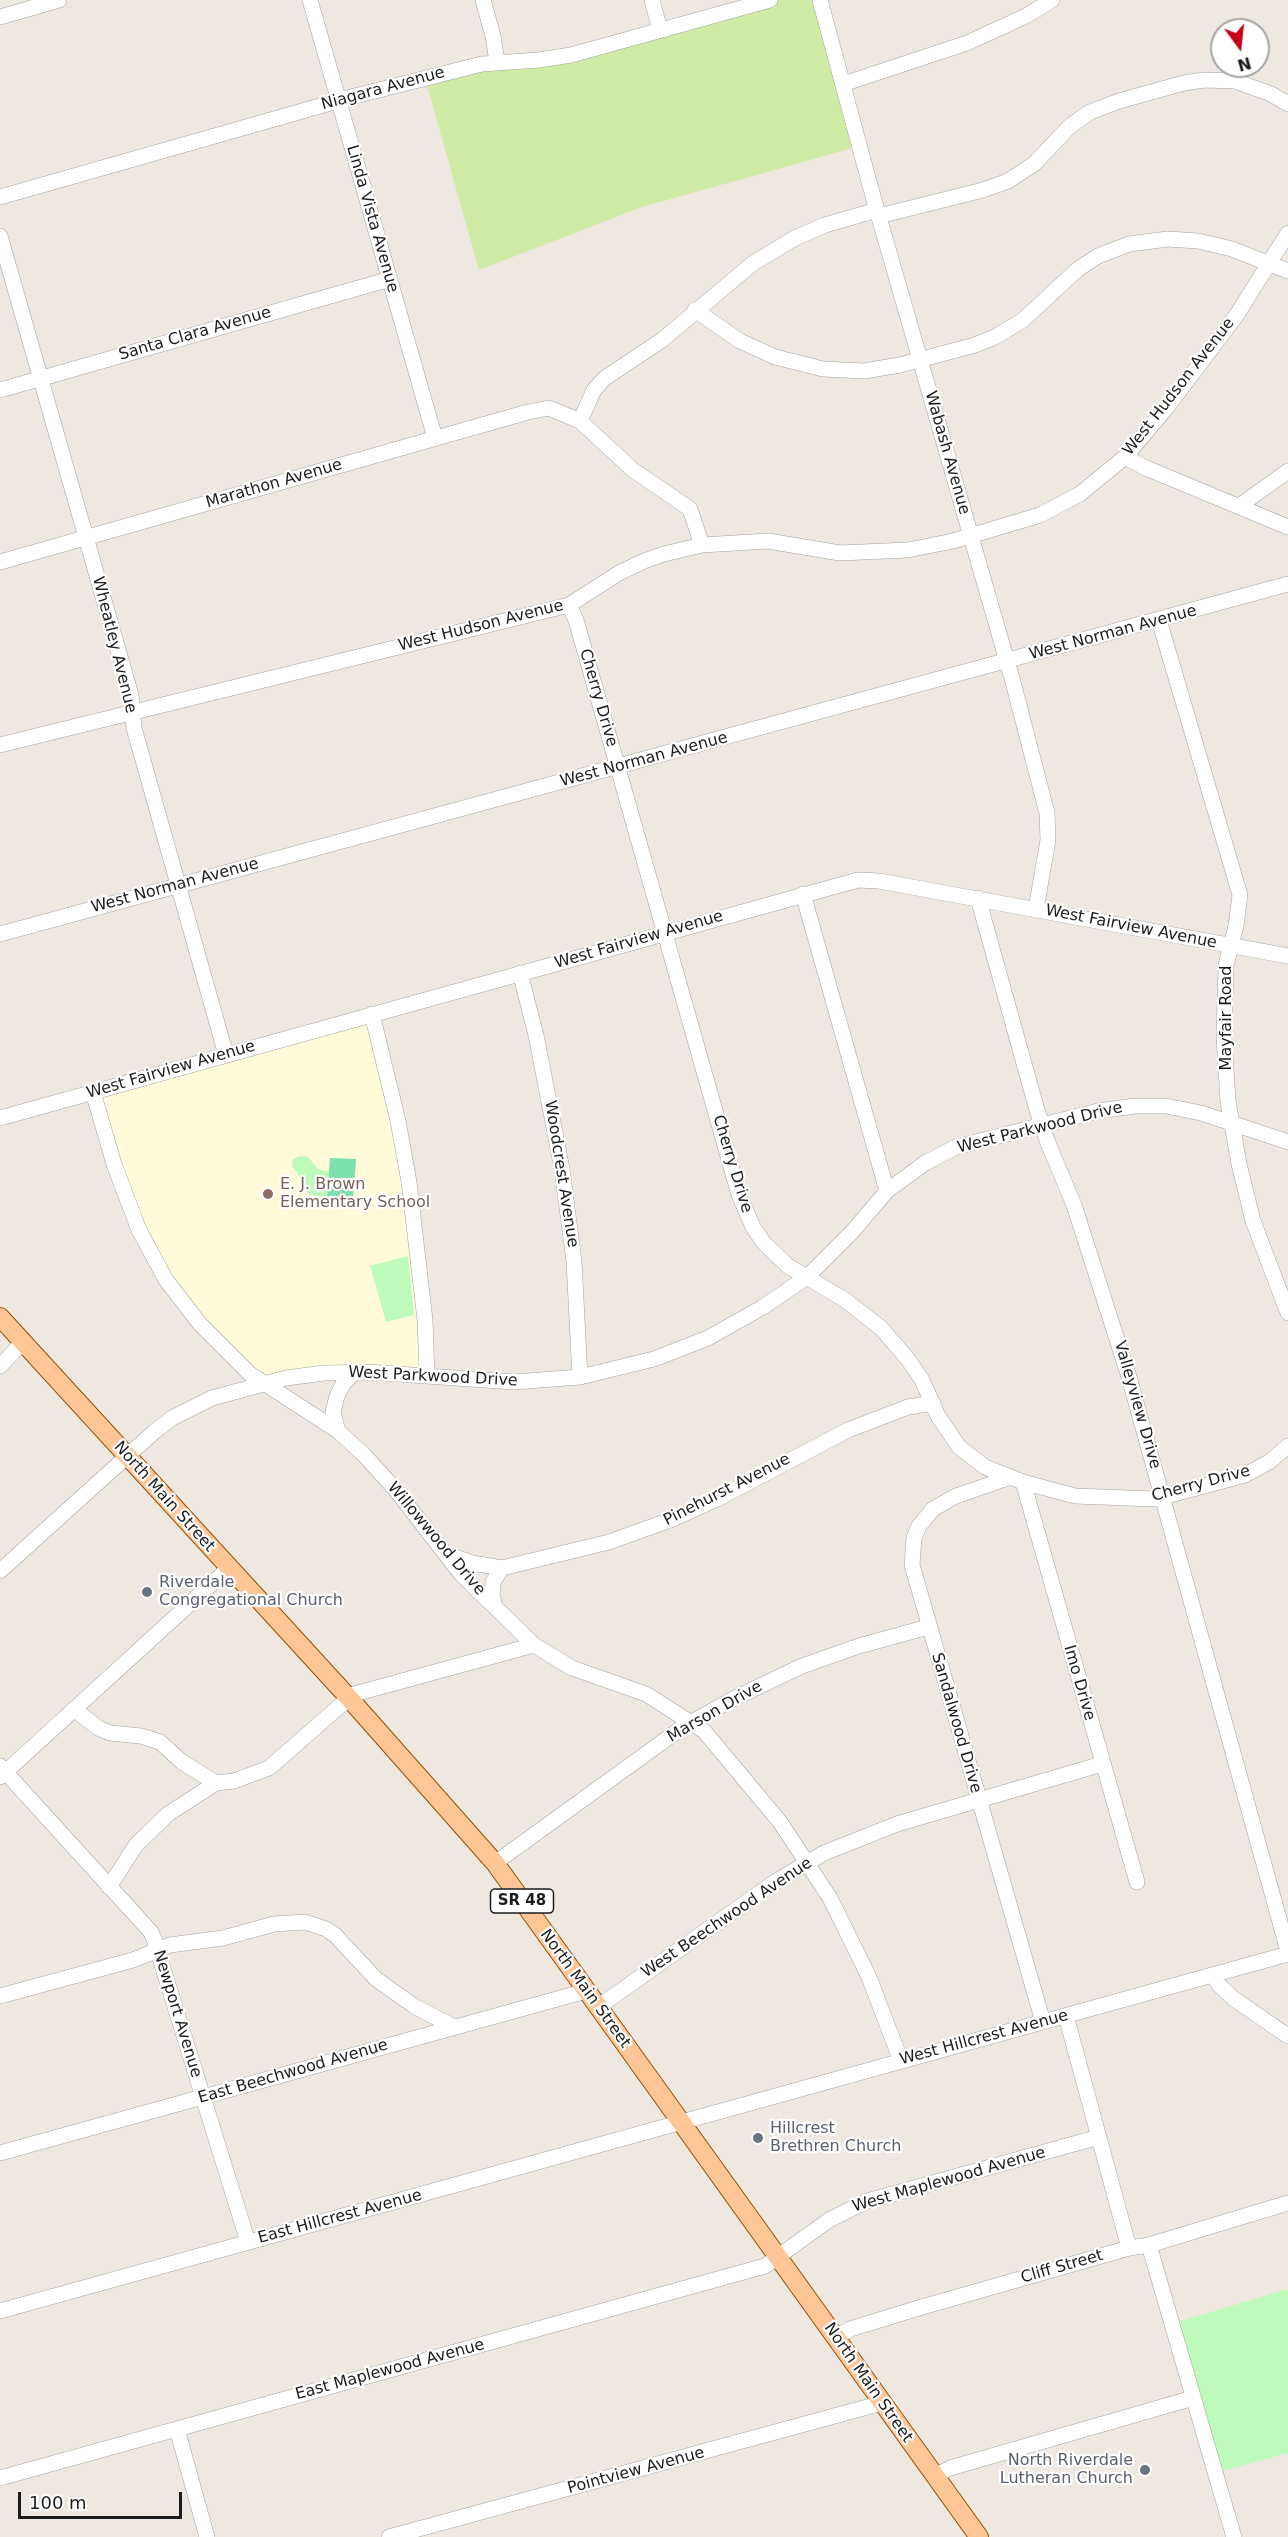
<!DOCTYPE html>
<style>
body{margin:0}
#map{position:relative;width:1288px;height:2537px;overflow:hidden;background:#eee8e1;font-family:"DejaVu Sans",sans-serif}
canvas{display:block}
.north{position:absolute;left:1210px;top:18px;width:60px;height:60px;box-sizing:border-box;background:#fff;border:2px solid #a4a4a4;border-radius:50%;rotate:165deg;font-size:16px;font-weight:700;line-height:24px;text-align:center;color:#1c1c1c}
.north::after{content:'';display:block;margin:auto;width:21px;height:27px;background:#c80017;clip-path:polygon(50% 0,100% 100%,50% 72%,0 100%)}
.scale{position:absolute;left:18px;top:2492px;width:164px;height:27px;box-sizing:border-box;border:3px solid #1c1c1c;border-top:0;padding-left:8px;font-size:18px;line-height:21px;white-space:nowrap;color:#1c1c1c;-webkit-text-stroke:4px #fff;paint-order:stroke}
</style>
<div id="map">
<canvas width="1288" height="2537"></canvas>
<div class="north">N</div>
<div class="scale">100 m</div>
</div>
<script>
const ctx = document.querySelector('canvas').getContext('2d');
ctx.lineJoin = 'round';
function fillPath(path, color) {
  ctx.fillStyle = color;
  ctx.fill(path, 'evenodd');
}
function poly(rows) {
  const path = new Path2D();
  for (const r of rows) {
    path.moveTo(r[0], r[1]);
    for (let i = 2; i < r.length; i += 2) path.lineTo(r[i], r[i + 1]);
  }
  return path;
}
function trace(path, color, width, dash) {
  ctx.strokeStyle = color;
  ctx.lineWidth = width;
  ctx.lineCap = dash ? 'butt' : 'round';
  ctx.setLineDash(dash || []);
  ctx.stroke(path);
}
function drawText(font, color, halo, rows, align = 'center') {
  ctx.font = font + ' "DejaVu Sans",sans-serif';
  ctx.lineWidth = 4.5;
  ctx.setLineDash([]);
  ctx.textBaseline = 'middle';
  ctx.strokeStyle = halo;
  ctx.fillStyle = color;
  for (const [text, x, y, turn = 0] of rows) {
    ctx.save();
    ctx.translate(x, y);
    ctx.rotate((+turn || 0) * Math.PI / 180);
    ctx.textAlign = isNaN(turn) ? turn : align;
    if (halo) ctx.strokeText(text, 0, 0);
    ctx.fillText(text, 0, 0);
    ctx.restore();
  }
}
const education = poly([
 [372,1014,391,1090,427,1375,265,1383,166,1280,93,1092]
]);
const grass = poly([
 [770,0,820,0,860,146,642,207,479,270,425,78,519,62]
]);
const park = poly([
 [300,1156,308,1157,318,1169,329,1172,327,1198,311,1195,303,1189,299,1176,292,1166,293,1159],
 [408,1256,414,1315,386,1322,370,1266],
 [1288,2289,1288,2453,1215,2473,1171,2324]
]);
const pitch = poly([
 [330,1158,356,1159,353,1200,327,1198]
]);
const minor = poly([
 [310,0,435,438],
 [483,0,493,36,497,62],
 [652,0,660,30],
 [820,0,874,200,1013,682,1047,813,1048,840,1036,909],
 [0,17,59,0],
 [843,84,967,43,1026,16,1052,0],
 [0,197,355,96,482,64,539,60,571,55,770,0],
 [879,216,983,190,1008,181,1034,164,1070,126,1090,112,1119,101,1184,83,1204,80,1235,81,1271,94,1288,104],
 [0,236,131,695,134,728,226,1055],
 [695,310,740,341,775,357,823,369,864,371,900,365,975,345,995,337,1023,320,1078,269,1098,256,1129,244,1168,239,1198,241,1232,249,1288,271],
 [0,390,390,279],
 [580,421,594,390,605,378,662,340,752,264,795,238,825,225,877,210],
 [1125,457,1146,468,1288,527],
 [1239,506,1288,471],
 [0,562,528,412,549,408,580,421,633,470,690,509,702,545],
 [569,605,576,620,739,1195,753,1227,764,1243,788,1266,845,1300,881,1328,907,1358,922,1380,938,1416,959,1447,985,1467,1023,1482,1075,1496,1155,1499,1245,1475,1269,1462,1288,1446],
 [1159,620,1240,895,1236,926,1226,965,1224,1036,1228,1101,1239,1164,1253,1221,1288,1313],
 [0,745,569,605,619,573,644,561,664,554,702,545,768,541,840,553,908,550,953,541,1040,515,1080,494,1125,457,1168,406,1236,316,1288,233],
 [803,894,887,1191],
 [978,898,1037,1110,1048,1143,1074,1205,1129,1377,1288,1951],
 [0,934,1288,584],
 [520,973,536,1035,562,1169,574,1261,580,1377],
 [372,1014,398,1121,409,1182,425,1320,427,1375],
 [93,1092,114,1164,139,1230,166,1280,200,1324,250,1374,338,1431,365,1456,395,1489,461,1574,534,1645,572,1668,646,1694,704,1731,780,1822,830,1898,869,1977,901,2061],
 [0,1118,858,880,879,881,1288,956],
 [0,1366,23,1342],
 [338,1431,333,1412,337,1396,343,1384,355,1372],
 [1011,1477,956,1496,933,1509,919,1526,914,1538,912,1565,1043,2022],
 [1023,1482,1137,1882],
 [447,1554,472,1563,502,1568,609,1542,673,1519,717,1499,848,1430,908,1407,933,1403],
 [0,1571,154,1432,172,1418,212,1398,286,1378,324,1373,368,1372,514,1382,580,1377,654,1359,708,1338,763,1307,807,1277,852,1232,887,1191,925,1163,956,1147,1098,1111,1135,1106,1166,1106,1201,1113,1288,1142],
 [495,1607,492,1595,493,1582,502,1568],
 [347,1696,534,1645],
 [74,1709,98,1728,110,1733,141,1736,160,1742,182,1762,216,1783],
 [0,1766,151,1932,154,1939,248,2242],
 [0,1777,229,1568],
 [495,1863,683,1727,735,1698,802,1666,859,1646,928,1627],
 [109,1887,136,1845,168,1814,216,1783,234,1781,269,1768,349,1698],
 [1213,1975,1219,1985,1234,1999,1288,2036],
 [0,1996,133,1960,170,1945,223,1938,274,1924,305,1922,326,1929,335,1935,376,1979,414,2006,454,2027],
 [598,2007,775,1882,824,1853,897,1824,1102,1764],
 [1066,2016,1129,2248],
 [0,2153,586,1991],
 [1149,2245,1234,2537],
 [0,2311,1288,1954],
 [837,2337,850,2329,922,2307,1129,2248,1149,2245,1288,2203],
 [177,2429,207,2537],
 [935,2476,950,2468,1193,2398],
 [0,2478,765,2266,829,2220,867,2201,1099,2137],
 [389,2537,882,2403]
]);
const major = poly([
 [0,1317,349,1698,495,1863,979,2537]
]);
const markers = [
 [268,1194,6,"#8d6e63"],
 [147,1592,6,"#6b7280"],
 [758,2138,6,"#6b7280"],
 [1145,2470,6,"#6b7280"]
];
const shields = [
 [522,1901,63]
];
const shieldNames = [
 ["SR 48",522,1901]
];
const streetNames = [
 ["Niagara Avenue",383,89,-15],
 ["Linda Vista Avenue",372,219,74],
 ["Santa Clara Avenue",195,334,-16],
 ["West Hudson Avenue",1179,387,-52],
 ["Wabash Avenue",947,453,74],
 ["Marathon Avenue",274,484,-16],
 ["West Hudson Avenue",481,626,-14],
 ["West Norman Avenue",1113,633,-15],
 ["Wheatley Avenue",114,645,76],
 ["Cherry Drive",598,698,74],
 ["West Norman Avenue",644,760,-15],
 ["West Norman Avenue",175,886,-15],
 ["West Fairview Avenue",1131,927,11],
 ["West Fairview Avenue",639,940,-16],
 ["Mayfair Road",1227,1018,-90],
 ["West Fairview Avenue",171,1070,-16],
 ["West Parkwood Drive",1040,1128,-14],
 ["Cherry Drive",732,1164,73],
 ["Woodcrest Avenue",561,1174,81],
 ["West Parkwood Drive",433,1377,3],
 ["Valleyview Drive",1137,1405,74],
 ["Cherry Drive",1201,1484,-15],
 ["Pinehurst Avenue",727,1490,-27],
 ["North Main Street",164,1497,48],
 ["Willowwood Drive",436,1539,50],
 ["Imo Drive",1079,1683,74],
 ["Marson Drive",715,1712,-30],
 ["Sandalwood Drive",956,1723,74],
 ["West Beechwood Avenue",727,1918,-34],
 ["North Main Street",585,1989,54],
 ["Newport Avenue",177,2014,73],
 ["West Hillcrest Avenue",984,2038,-15],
 ["East Beechwood Avenue",293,2072,-16],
 ["West Maplewood Avenue",949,2180,-16],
 ["East Hillcrest Avenue",340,2217,-15],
 ["Cliff Street",1062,2267,-16],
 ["East Maplewood Avenue",390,2370,-15],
 ["North Main Street",868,2383,55],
 ["Pointview Avenue",636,2471,-15]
];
const educationNames = [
 ["E. J. Brown",280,1185],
 ["Elementary School",280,1203]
];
const worshipNames = [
 ["Riverdale",159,1583],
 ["Congregational Church",159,1601],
 ["Hillcrest",770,2129],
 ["Brethren Church",770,2147],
 ["North Riverdale",1133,2461,"right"],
 ["Lutheran Church",1133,2479,"right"]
];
fillPath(education, '#fffbd9');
fillPath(grass, '#cfeba5');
fillPath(park, '#befbbb');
fillPath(pitch, '#7ce0ae');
trace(minor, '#a3a3a3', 16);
trace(major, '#945200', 20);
trace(minor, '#fff', 15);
trace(major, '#fec596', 18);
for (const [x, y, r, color] of markers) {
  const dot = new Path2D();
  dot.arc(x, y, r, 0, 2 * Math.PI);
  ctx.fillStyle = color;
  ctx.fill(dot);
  trace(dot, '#fff', 2);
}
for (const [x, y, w] of shields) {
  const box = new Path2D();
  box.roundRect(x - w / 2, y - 12, w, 24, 4.5);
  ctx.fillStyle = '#fff';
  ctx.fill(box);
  trace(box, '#1c1c1c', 1.5);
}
drawText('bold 15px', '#1c1c1c', null, shieldNames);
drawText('16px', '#1c1c1c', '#fff', streetNames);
drawText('16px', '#785e54', '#fff', educationNames, 'left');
drawText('16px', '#5b616d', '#fff', worshipNames, 'left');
</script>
